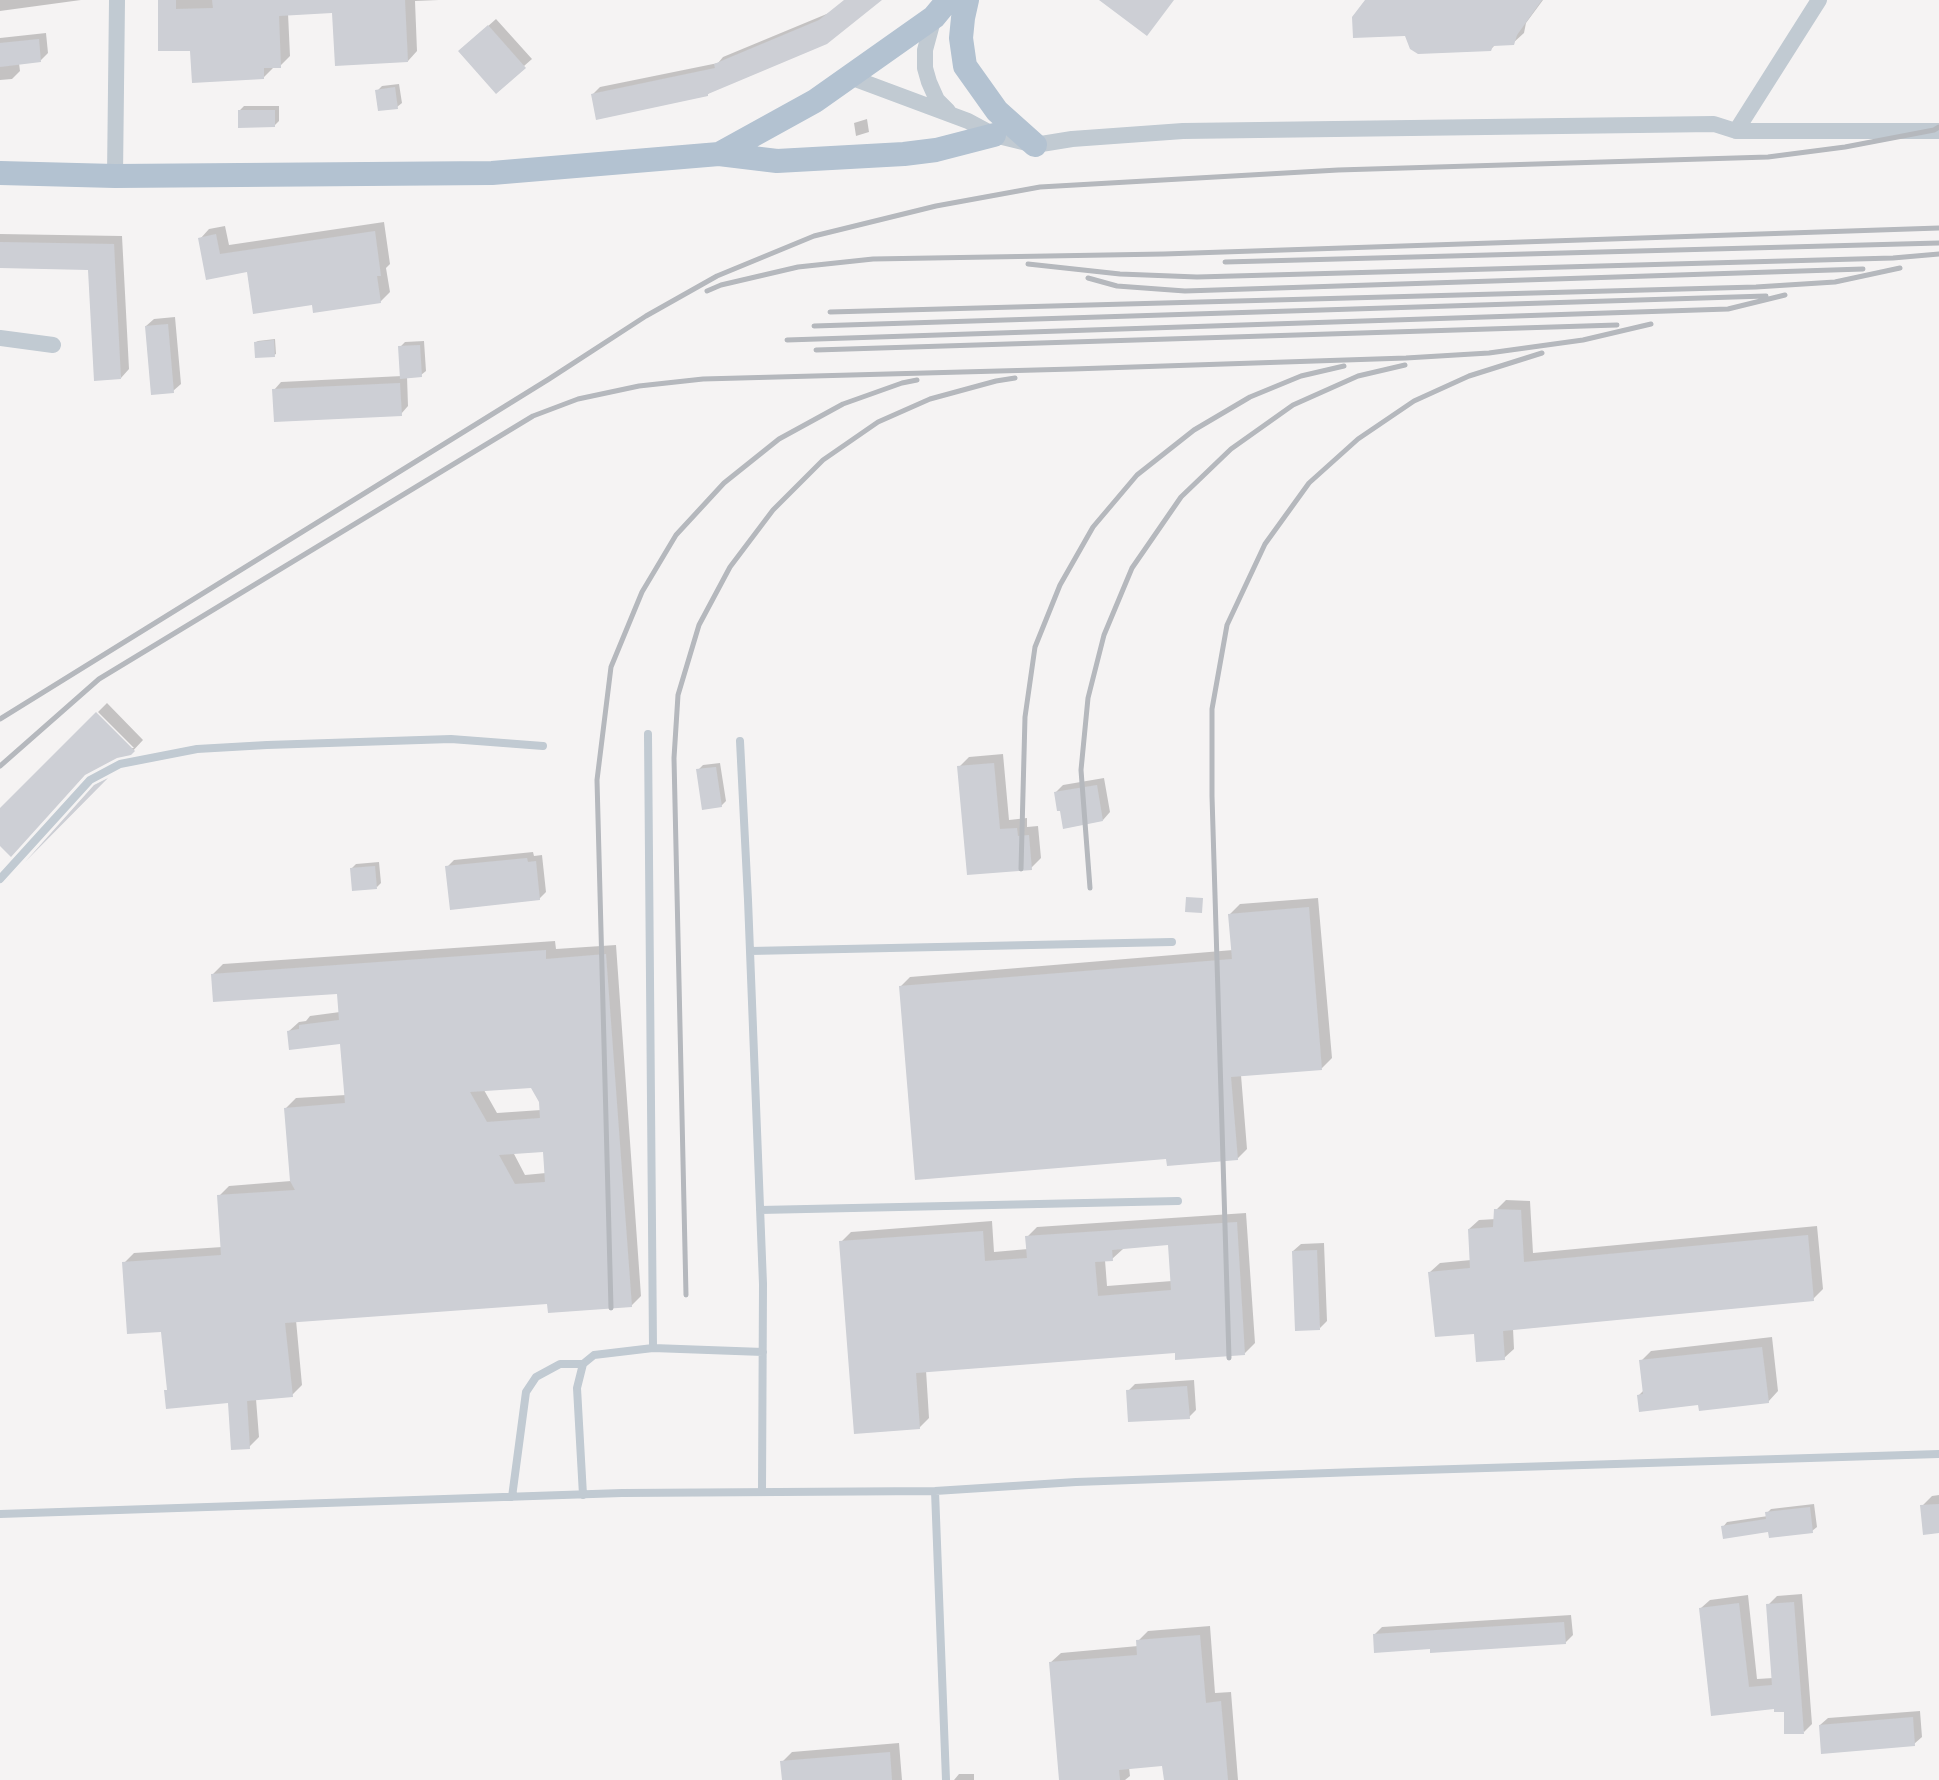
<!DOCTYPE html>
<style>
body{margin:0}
canvas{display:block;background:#f5f3f3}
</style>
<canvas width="1939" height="1780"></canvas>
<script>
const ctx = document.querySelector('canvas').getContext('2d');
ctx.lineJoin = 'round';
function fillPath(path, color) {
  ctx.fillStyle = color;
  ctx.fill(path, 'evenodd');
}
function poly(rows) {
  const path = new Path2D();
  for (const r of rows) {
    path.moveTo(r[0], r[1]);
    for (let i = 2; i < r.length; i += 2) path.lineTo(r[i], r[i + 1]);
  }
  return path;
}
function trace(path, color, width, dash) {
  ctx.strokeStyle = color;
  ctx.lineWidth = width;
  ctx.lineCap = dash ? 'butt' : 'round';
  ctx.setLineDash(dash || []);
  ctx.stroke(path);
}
const shadow = poly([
 [0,0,81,0,0,11],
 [160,0,439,0,415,1,417,51,408,61,334,12,288,13,290,56,280,66,273,68,263,78,192,49],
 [845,0,879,0,712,90,707,95,592,95,600,87,718,63,723,57,829,13],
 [1367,0,1543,0,1526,23,1524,33,1513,43,1496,44,1491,49,1406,34],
 [496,19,532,59,524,66,468,44],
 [46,33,48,53,41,60,19,63,20,71,12,79,0,80,0,38],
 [399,84,402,103,397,107,377,91,382,86],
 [244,106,279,106,279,121,275,125,239,111],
 [867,119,869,132,856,136,854,123],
 [384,222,390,264,386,268,390,292,380,302,313,303,248,270,208,278,200,239,209,229,225,226,229,245],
 [0,234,122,236,129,369,121,378,89,268,0,267],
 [175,317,181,384,173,391,146,326,154,319],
 [275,339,276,354,274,355,256,342,258,341],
 [424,341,426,371,421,375,407,376,408,406,401,414,274,390,281,382,402,376,400,347,405,342],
 [107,703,143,740,130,754,117,756,86,773,0,844,0,810,129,748,134,748,98,712],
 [1003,754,1009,820,1027,818,1027,827,1038,826,1041,858,1031,868,969,873,959,767,969,757],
 [720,763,726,801,721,806,698,770,703,765],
 [1104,778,1110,812,1103,820,1055,793,1063,785],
 [533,852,534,856,542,855,546,892,539,899,447,867,454,860],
 [379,862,381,883,377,887,352,868,356,864],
 [1318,898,1332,1058,1322,1068,1241,1075,1247,1149,1237,1159,1168,1157,900,987,910,977,1233,950,1230,914,1240,904],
 [555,941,556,949,616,945,641,1296,631,1306,549,1303,296,1320,302,1385,292,1395,256,1399,259,1437,249,1447,230,1401,166,1391,169,1388,163,1330,124,1263,134,1253,222,1247,219,1196,229,1186,291,1181,286,1108,296,1098,346,1095,342,1042,289,1031,299,1022,306,1021,310,1016,340,1012,338,992,213,974,223,964],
 [532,1086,541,1101,541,1110,497,1113,484,1090],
 [544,1150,546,1173,525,1175,513,1152],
 [1506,1200,1530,1201,1533,1253,1817,1226,1823,1289,1813,1299,1513,1328,1514,1349,1504,1358,1476,1332,1430,1272,1440,1263,1471,1260,1469,1229,1479,1220,1496,1219,1496,1210],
 [1246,1213,1255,1343,1245,1353,1177,1351,926,1370,929,1418,919,1428,841,1242,851,1232,992,1221,994,1252,1028,1249,1027,1237,1037,1227],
 [1170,1243,1172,1281,1107,1286,1105,1260,1112,1259,1123,1249,1122,1247],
 [1324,1243,1327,1321,1320,1328,1293,1251,1301,1244],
 [1772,1337,1778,1391,1768,1402,1700,1403,1639,1395,1644,1390,1641,1361,1651,1351],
 [1194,1380,1196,1410,1189,1417,1128,1391,1135,1384],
 [1939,1495,1939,1532,1922,1506,1932,1496],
 [1814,1504,1817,1527,1812,1531,1723,1527,1727,1522,1768,1516,1767,1513,1771,1509],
 [1802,1594,1812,1724,1804,1732,1786,1710,1775,1707,1713,1714,1701,1608,1710,1600,1748,1595,1757,1679,1773,1678,1768,1605,1777,1596],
 [1571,1615,1573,1635,1565,1643,1431,1647,1374,1635,1382,1627],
 [1210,1626,1215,1693,1231,1692,1238,1780,1165,1780,1164,1765,1129,1767,1130,1776,1125,1780,1060,1780,1050,1663,1061,1653,1138,1646,1138,1641,1148,1631],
 [1920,1711,1922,1737,1914,1744,1820,1725,1828,1718],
 [899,1743,902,1780,784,1780,782,1762,792,1752],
 [959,1774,974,1774,974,1780,954,1780]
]);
const building = poly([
 [158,0,176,0,176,9,213,8,212,0,405,0,408,62,335,66,332,13,279,16,281,68,264,68,264,79,192,83,190,51,158,51],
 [844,0,882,0,827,44,708,94,708,96,596,120,591,94,715,68,714,64,819,20],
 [1099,0,1174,0,1147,36],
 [1365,0,1542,0,1517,35,1514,45,1493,46,1491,51,1418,54,1410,49,1405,36,1353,38,1352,17],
 [488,25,526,68,496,94,458,51],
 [39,39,41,62,0,67,0,43],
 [395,87,398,109,378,111,375,90],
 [238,110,275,110,275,127,238,128],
 [375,231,381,276,377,276,381,303,313,313,312,305,253,314,247,272,206,280,198,238,216,234,220,254],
 [0,242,114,244,121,379,94,381,88,270,0,268],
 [168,324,174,393,151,395,145,326],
 [274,340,275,357,255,358,254,342],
 [420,345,422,377,400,379,398,346],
 [400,383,402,416,274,422,272,389],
 [96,712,135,751,131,755,117,758,85,775,11,857,0,846,0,808],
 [994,763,1000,829,1017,828,1018,836,1029,835,1032,870,967,875,957,766],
 [716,767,722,807,702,810,696,769],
 [108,778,25,862,94,785],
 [1097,785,1103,821,1063,829,1060,811,1057,811,1054,792],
 [527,858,528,862,536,861,540,900,450,910,445,866],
 [375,866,377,889,352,891,350,868],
 [1186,897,1203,898,1202,913,1185,912],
 [1309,907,1322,1070,1231,1077,1238,1160,1167,1166,1166,1159,915,1180,899,986,1232,959,1228,914],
 [546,950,546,959,606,954,632,1307,548,1313,547,1304,285,1323,293,1397,247,1401,250,1449,231,1450,228,1403,166,1409,164,1390,167,1390,161,1332,127,1334,122,1262,221,1255,217,1195,295,1190,290,1181,284,1108,345,1103,340,1044,289,1050,287,1031,299,1029,299,1025,339,1020,337,994,213,1002,211,974],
 [531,1088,539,1102,540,1118,487,1122,470,1092],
 [543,1152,545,1182,515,1184,499,1155],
 [1494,1209,1521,1210,1524,1262,1808,1235,1814,1301,1503,1331,1505,1360,1476,1362,1474,1334,1435,1337,1428,1272,1470,1268,1468,1229,1493,1227],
 [1237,1222,1245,1355,1175,1360,1175,1353,916,1373,920,1429,854,1434,839,1241,983,1231,985,1261,1027,1258,1025,1236],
 [1168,1245,1171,1290,1098,1296,1095,1262,1113,1261,1112,1250],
 [1317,1250,1320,1330,1295,1331,1292,1251],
 [1762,1347,1769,1403,1699,1411,1698,1405,1639,1412,1637,1395,1643,1394,1639,1360],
 [1187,1386,1190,1419,1128,1422,1126,1390],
 [1939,1504,1939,1533,1923,1535,1920,1505],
 [1810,1507,1813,1533,1769,1538,1768,1532,1723,1539,1721,1526,1766,1519,1765,1512],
 [1794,1602,1804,1734,1784,1734,1784,1712,1774,1712,1774,1709,1711,1716,1699,1608,1739,1603,1749,1687,1772,1685,1766,1604],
 [1564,1622,1566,1644,1430,1653,1430,1649,1374,1653,1373,1634],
 [1200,1635,1206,1703,1221,1701,1228,1780,1164,1780,1162,1766,1119,1770,1120,1780,1059,1780,1049,1662,1137,1655,1136,1640],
 [1913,1717,1915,1746,1821,1754,1819,1725],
 [890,1752,892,1780,782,1780,780,1761]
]);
const lane = poly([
 [648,734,653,1348],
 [740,741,748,900,763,1284,762,1492],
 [0,879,90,780,120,764,197,749,267,745,451,739,543,746],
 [750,951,1172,942],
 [760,1210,1178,1201],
 [935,1491,946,1780],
 [583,1495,577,1388,583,1364,594,1355,653,1348,763,1352],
 [512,1497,526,1392,536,1377,560,1364,583,1364],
 [0,1514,622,1493,935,1491,1076,1482,1357,1472,1939,1454]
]);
const street = poly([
 [934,17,925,50,925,68,929,82,937,100,948,111],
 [850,77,968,121,994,135,1035,145,1072,139,1183,131,1714,124,1736,131,1939,131],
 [1736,131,1819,0],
 [115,176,117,0],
 [0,338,53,345]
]);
const primary = poly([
 [967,0,963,18,961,38,965,66,997,111,1035,145],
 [719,154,777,161,904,154,936,150,994,135],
 [0,173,115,176,492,173,719,154,815,101,934,17,948,0]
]);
const rail = poly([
 [1225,262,1939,243],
 [1028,264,1120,274,1197,277,1893,258,1939,254],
 [1088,278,1117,286,1185,291,1863,269],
 [707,291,721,285,798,267,873,259,1164,254,1939,228],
 [830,312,1756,287,1835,282,1900,268],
 [814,326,1766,296],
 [787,340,1728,309,1785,295],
 [816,350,1617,325],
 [0,719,549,379,646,316,717,276,814,236,936,206,1040,187,1338,170,1768,157,1845,147,1934,130,1939,127],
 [0,766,99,679,533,416,578,399,639,386,703,379,1073,369,1406,358,1489,353,1583,340,1651,324],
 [1021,869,1025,717,1035,647,1060,585,1093,527,1137,475,1194,430,1250,397,1301,376,1344,366],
 [1090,888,1081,770,1088,698,1104,635,1132,568,1181,497,1231,449,1293,405,1358,376,1405,365],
 [686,1295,674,758,678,695,699,625,730,567,773,510,823,460,878,422,930,399,996,381,1015,378],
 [611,1308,597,780,611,667,642,592,676,535,724,483,779,439,843,404,902,383,917,380],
 [1229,1358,1212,796,1212,709,1227,625,1265,544,1309,483,1358,439,1414,401,1469,376,1542,353]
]);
fillPath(shadow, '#0003');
fillPath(building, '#cdcfd5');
trace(lane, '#c1cad2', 8);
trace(street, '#c1cad2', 16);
trace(primary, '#b3c2d1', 24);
trace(rail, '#b5b8bd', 5);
</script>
